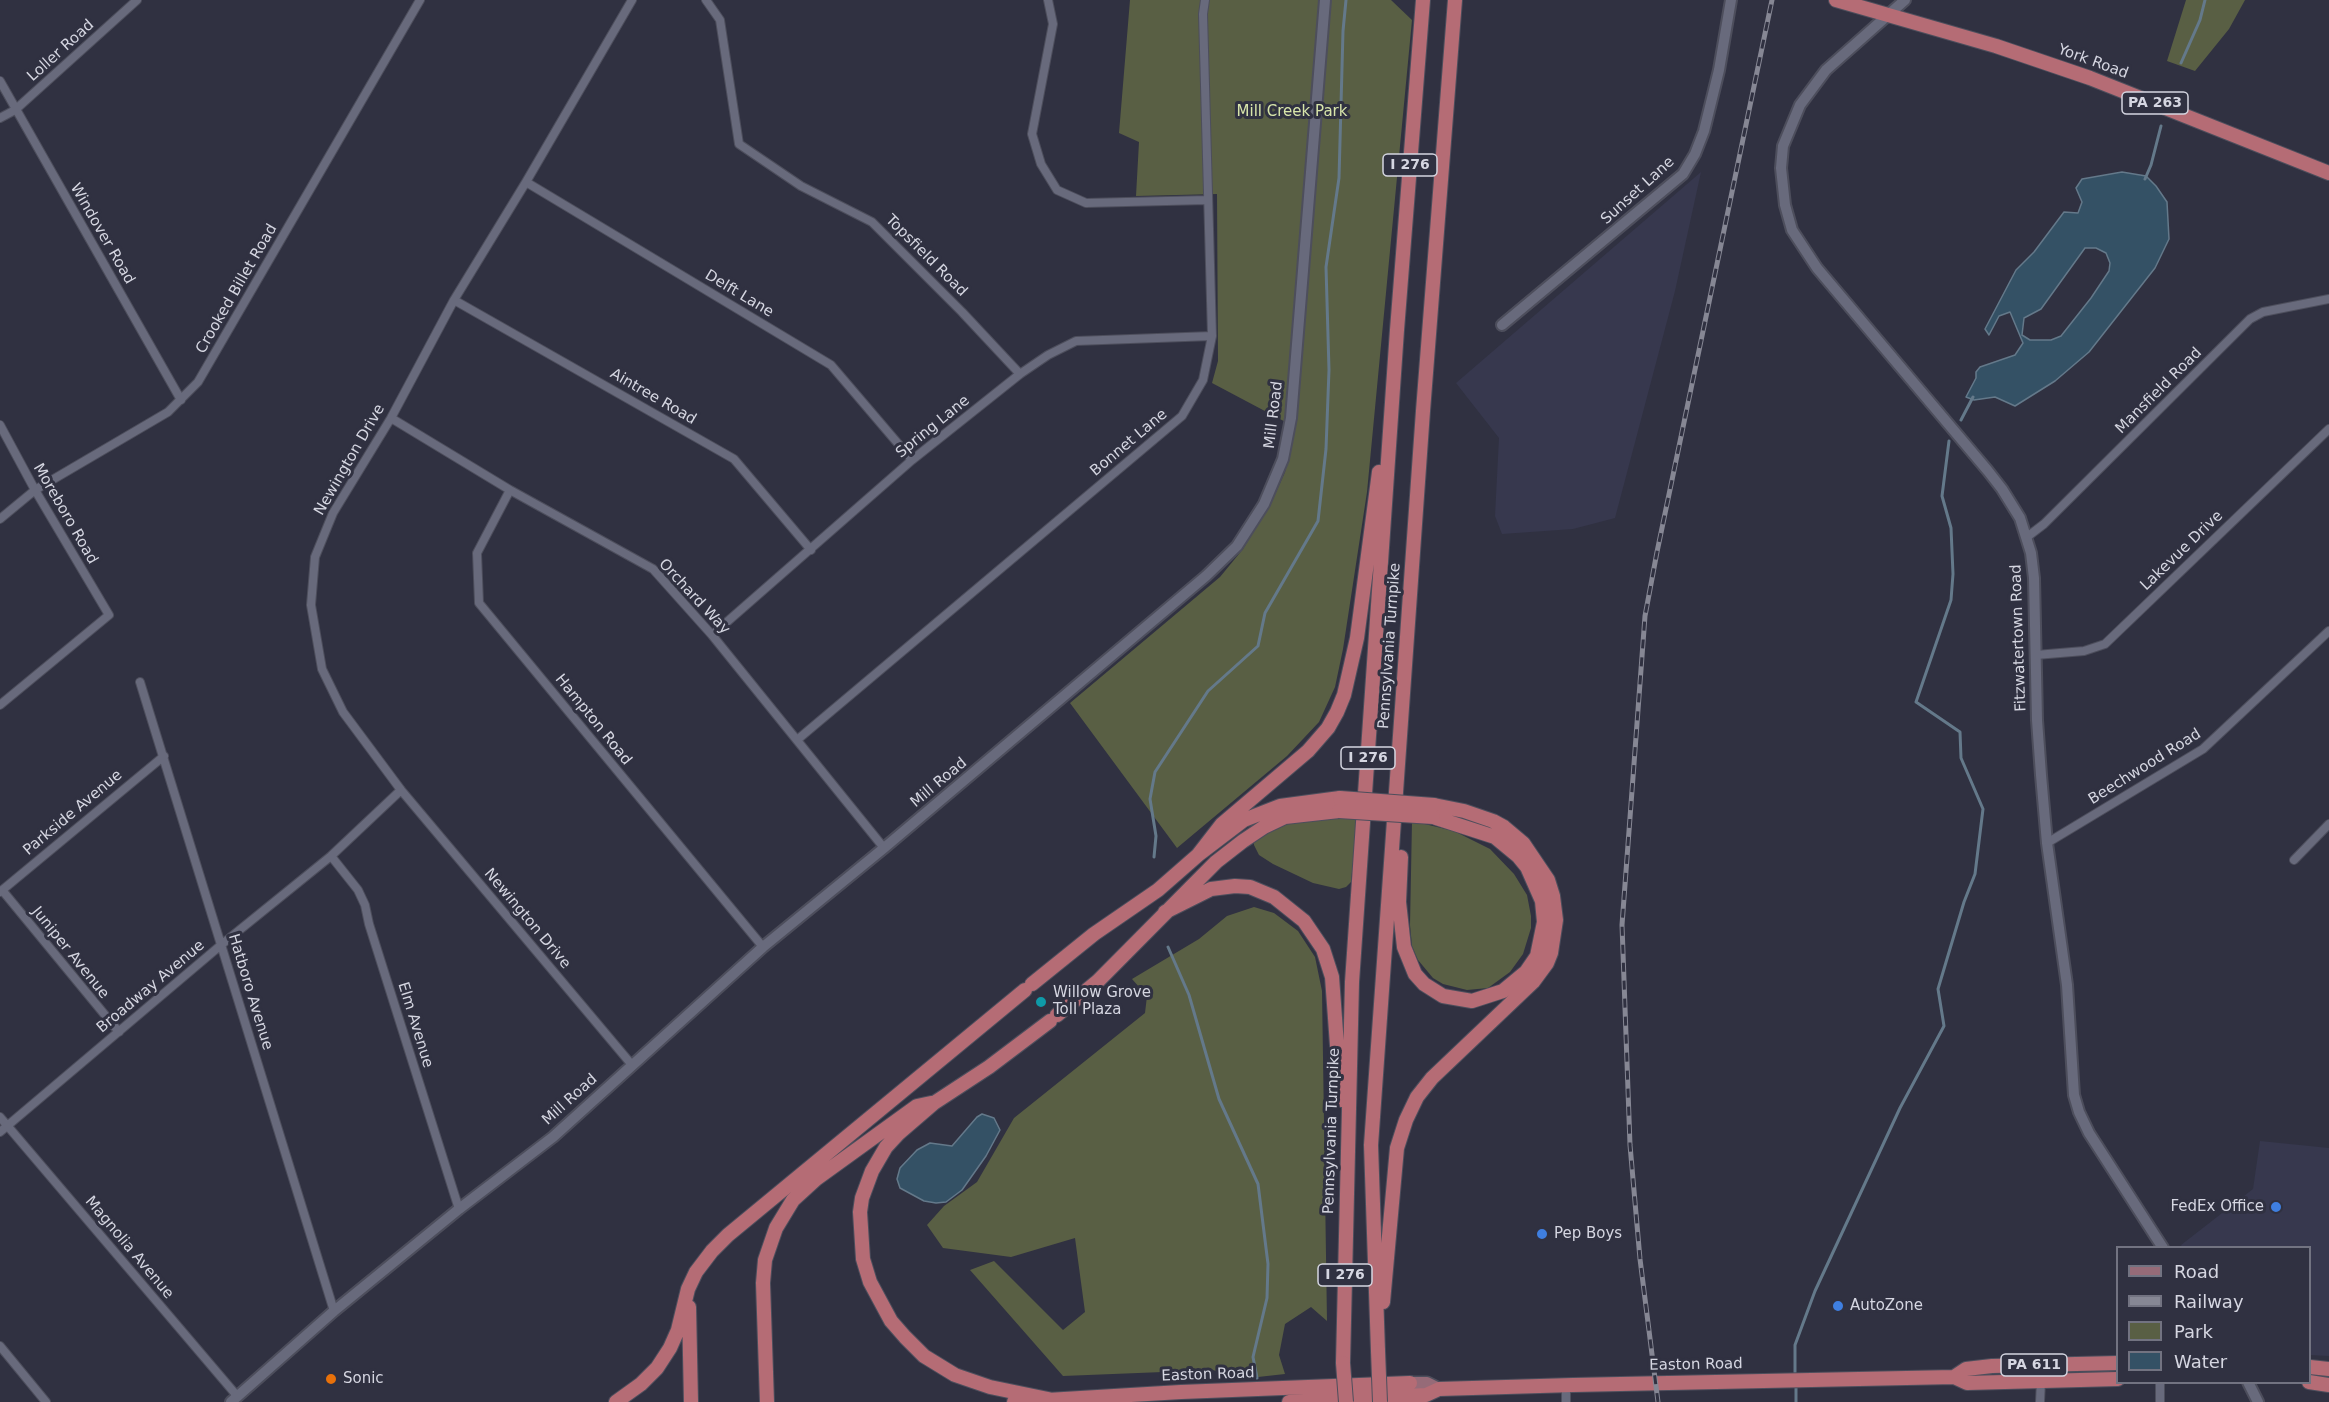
<!DOCTYPE html>
<style>
body{margin:0}
#map{position:relative;width:2329px;height:1402px;overflow:hidden;background:#303141;font-family:"DejaVu Sans",sans-serif}
canvas{display:block}
.legend{position:absolute;left:2116px;top:1246px;width:195px;height:138px;box-sizing:border-box;background:#303141;border:2px solid #727381;margin:0;padding:8px 10px;list-style:none;font-size:18px;color:#d5d6e1}
.legend li{display:flex;align-items:center;gap:12px;height:30px}
.legend b{width:30px;border:2px solid #727381}
</style>
<div id="map">
<canvas width="2329" height="1402"></canvas>
<ul class="legend">
<li><b style="height:8px;background:#966b78"></b>Road</li>
<li><b style="height:8px;background:#868794"></b>Railway</li>
<li><b style="height:16px;background:#595f44"></b>Park</li>
<li><b style="height:16px;background:#345165"></b>Water</li>
</ul>
</div>
<script>
const ctx = document.querySelector('canvas').getContext('2d');
ctx.lineJoin = 'round';
function fillPath(path, color) {
  ctx.fillStyle = color;
  ctx.fill(path, 'evenodd');
}
function poly(rows) {
  const path = new Path2D();
  for (const r of rows) {
    path.moveTo(r[0], r[1]);
    for (let i = 2; i < r.length; i += 2) path.lineTo(r[i], r[i + 1]);
  }
  return path;
}
function trace(path, color, width, dash) {
  ctx.strokeStyle = color;
  ctx.lineWidth = width;
  ctx.lineCap = dash ? 'butt' : 'round';
  ctx.setLineDash(dash || []);
  ctx.stroke(path);
}
function drawText(font, color, halo, rows, align = 'center') {
  ctx.font = font + ' "DejaVu Sans",sans-serif';
  ctx.lineWidth = 6;
  ctx.setLineDash([]);
  ctx.textBaseline = 'middle';
  ctx.strokeStyle = halo;
  ctx.fillStyle = color;
  for (const [text, x, y, turn = 0] of rows) {
    ctx.save();
    ctx.translate(x, y);
    ctx.rotate((+turn || 0) * Math.PI / 180);
    ctx.textAlign = isNaN(turn) ? turn : align;
    if (halo) ctx.strokeText(text, 0, 0);
    ctx.fillText(text, 0, 0);
    ctx.restore();
  }
}
const built = poly([
 [1701,172,1675,291,1615,518,1573,529,1502,534,1495,516,1499,438,1456,383],
 [2260,1141,2329,1148,2329,1356,2310,1355,2310,1248,2183,1248,2181,1245,2253,1189]
]);
const green = poly([
 [1130,0,1391,0,1412,20,1367,492,1343,649,1335,687,1319,722,1287,756,1177,848,1070,703,1220,577,1243,549,1272,501,1285,472,1295,427,1212,383,1218,361,1217,194,1136,196,1139,142,1119,133],
 [2186,0,2245,0,2229,29,2195,71,2167,61],
 [1358,815,1351,882,1346,887,1339,889,1313,883,1273,864,1259,855,1254,845,1254,841,1269,830,1289,823],
 [1412,821,1454,831,1490,849,1514,874,1527,895,1531,916,1531,928,1523,954,1510,972,1488,988,1467,990,1443,984,1433,978,1418,960,1412,946,1410,925],
 [1254,907,1274,913,1298,931,1315,957,1322,991,1327,1321,1311,1307,1285,1324,1279,1355,1285,1374,1240,1379,1213,1370,1063,1376,970,1270,994,1261,1063,1330,1085,1312,1075,1238,1011,1257,943,1248,927,1225,944,1206,977,1182,1014,1118,1145,1013,1147,996,1132,979,1199,939,1227,916]
]);
const water = poly([
 [2122,172,2146,176,2156,186,2167,202,2169,239,2155,268,2089,352,2055,381,2015,406,1995,397,1974,400,1966,397,1976,378,1976,372,1980,367,2015,355,2023,343,2010,312,1999,316,1989,335,1985,329,2016,270,2034,252,2064,212,2078,213,2082,202,2076,188,2082,179,2122,172],
 [2085,248,2096,248,2106,253,2110,263,2109,271,2091,298,2061,336,2051,340,2030,340,2022,335,2024,318,2041,309,2085,248],
 [982,1114,994,1118,1000,1130,986,1156,962,1190,946,1202,936,1203,924,1201,900,1188,897,1179,900,1168,917,1150,930,1143,952,1146,977,1117,982,1114]
]);
const stream = poly([
 [2181,63,2200,20,2205,0],
 [2145,179,2151,165,2161,126],
 [1961,420,1973,397],
 [1154,857,1156,836,1150,799,1155,772,1208,691,1258,646,1265,613,1318,521,1326,449,1329,370,1326,267,1339,178,1343,31,1346,0],
 [1168,947,1189,995,1219,1099,1258,1184,1268,1264,1267,1298,1253,1357,1257,1378],
 [1795,1376,1795,1345,1815,1291,1900,1108,1944,1026,1938,989,1964,902,1975,874,1983,809,1961,758,1960,732,1916,702,1951,600,1953,574,1951,528,1942,496,1949,441],
 [1796,1386,1796,1402]
]);
const street = poly([
 [632,0,526,182,454,300,391,418,333,513,315,557,311,605,322,669,343,712,401,790,632,1065],
 [706,0,720,20,739,144,801,186,872,222,962,312,1020,374],
 [1048,0,1053,24,1032,134,1041,164,1057,190,1086,203,1207,200],
 [0,81,181,400],
 [0,118,15,110,137,0],
 [526,182,831,365,912,460],
 [454,300,734,459,811,550],
 [391,418,510,490,653,569,712,635,884,848],
 [0,425,35,490,109,615,0,705],
 [510,490,477,553,479,603,763,947],
 [0,519,35,490,168,412,198,382,420,0],
 [2027,537,2044,524,2250,319,2263,312,2329,299],
 [712,635,912,460,1020,374,1048,355,1076,341,1212,336],
 [2036,655,2084,651,2105,644,2329,429],
 [140,682,334,1311],
 [797,740,1182,416,1203,380,1212,336,1203,14,1205,0],
 [2047,843,2203,749,2329,631],
 [331,856,358,890,365,905,369,924,459,1209],
 [2294,860,2329,824],
 [2,890,119,1032],
 [0,892,164,756],
 [0,1117,238,1397],
 [0,1132,221,945,331,856,401,790],
 [0,1346,46,1402],
 [2160,1382,2160,1402],
 [1566,1385,1566,1402],
 [2040,1402,2041,1381]
]);
const secondary = poly([
 [1905,0,1826,70,1800,105,1783,146,1781,168,1785,205,1792,230,1817,268,1988,471,2002,489,2020,518,2031,553,2034,578,2037,720,2041,775,2047,843,2067,985,2074,1095,2079,1112,2089,1133,2163,1248],
 [1502,325,1683,174,1695,154,1704,131,1719,70,1731,0],
 [2248,1382,2258,1402],
 [231,1402,334,1311,459,1209,553,1137,763,947,884,848,1206,576,1237,546,1264,504,1283,459,1291,418,1325,0]
]);
const primary = poly([
 [1410,1383,1427,1383,1439,1389]
]);
const highway = poly([
 [1836,0,1996,46,2090,78,2329,173],
 [1198,855,1222,824,1308,751,1328,728,1337,712,1344,695,1357,638,1379,472],
 [1401,857,1399,902,1404,947,1415,974,1424,984,1443,996,1472,1001,1503,991,1526,972,1537,956,1544,922,1542,901,1527,867,1518,856,1495,837,1433,817],
 [1165,912,1211,889,1235,886,1250,887,1274,897,1304,921,1323,949,1332,977,1341,1100],
 [1032,984,1094,934,1158,890,1198,855,1244,820,1280,806,1340,798],
 [1057,1015,1098,981,1216,862,1243,841,1264,827,1285,817,1339,811],
 [1050,1021,989,1067,934,1103,898,1134,886,1147,872,1171,862,1198,860,1212,863,1259,870,1282,891,1321,905,1337,924,1356,955,1375,990,1387,1053,1400],
 [1383,1302,1397,1148,1406,1120,1417,1097,1432,1078,1533,982,1547,963,1551,953,1556,920,1553,896,1548,880,1523,843,1504,827,1493,821,1464,811,1434,805],
 [689,1307,691,1402],
 [1378,1351,1371,1145,1423,411,1455,0],
 [1343,1363,1352,982,1397,330,1423,0],
 [2310,1367,2329,1369],
 [1954,1377,1966,1369,1992,1366,2118,1363],
 [2309,1382,2329,1385],
 [616,1402,641,1384,657,1368,670,1348,678,1330,688,1289,696,1272,712,1251,728,1235,1025,990],
 [767,1402,763,1283,765,1260,776,1228,793,1200,816,1179,917,1106,931,1103],
 [1014,1402,1181,1392,1410,1383],
 [1289,1402,1426,1395,1439,1389,1573,1385,1954,1377,1967,1383,2118,1379]
]);
const rail = poly([
 [1658,1402,1640,1259,1630,1145,1622,925,1645,616,1657,552,1772,0]
]);
const highwayBridge = poly([
 [1340,798,1434,805],
 [1339,811,1433,817],
 [1378,1351,1380,1402],
 [1343,1363,1346,1402]
]);
const markers = [
 [1041,1002,6,"#0f9aa8"],
 [2276,1207,6,"#3f7fe0"],
 [1542,1234,6,"#3f7fe0"],
 [1838,1306,6,"#3f7fe0"],
 [331,1379,6,"#e8710a"]
];
const shields = [
 [2155,103,66],
 [1410,165,54],
 [1368,758,54],
 [1345,1275,54],
 [2034,1365,66]
];
const shieldNames = [
 ["PA 263",2155,103],
 ["I 276",1410,165],
 ["I 276",1368,758],
 ["I 276",1345,1275],
 ["PA 611",2034,1365]
];
const streetNames = [
 ["Loller Road",61,51,-42],
 ["York Road",2093,62,20],
 ["Sunset Lane",1638,191,-42],
 ["Windover Road",102,234,60],
 ["Topsfield Road",926,256,45],
 ["Crooked Billet Road",237,289,-60],
 ["Delft Lane",739,294,31],
 ["Mansfield Road",2159,391,-45],
 ["Aintree Road",653,397,30],
 ["Mill Road",1274,415,-83],
 ["Spring Lane",933,427,-39],
 ["Bonnet Lane",1129,443,-40],
 ["Newington Drive",350,460,-60],
 ["Moreboro Road",65,514,60],
 ["Lakevue Drive",2182,551,-44],
 ["Orchard Way",694,597,47],
 ["Fitzwatertown Road",2019,638,-92],
 ["Pennsylvania Turnpike",1390,646,-86],
 ["Hampton Road",593,720,51],
 ["Beechwood Road",2145,767,-32],
 ["Mill Road",939,783,-40],
 ["Parkside Avenue",73,813,-40],
 ["Newington Drive",527,919,50],
 ["Juniper Avenue",70,953,51],
 ["Broadway Avenue",151,987,-40],
 ["Hatboro Avenue",250,992,73],
 ["Elm Avenue",415,1025,73],
 ["Mill Road",570,1100,-42],
 ["Pennsylvania Turnpike",1332,1131,-88],
 ["Magnolia Avenue",129,1248,50],
 ["Easton Road",1696,1365,-1],
 ["Easton Road",1208,1375,-2]
];
const parkNames = [
 ["Mill Creek Park",1292,112]
];
const poiNames = [
 ["Willow Grove",1053,993],
 ["Toll Plaza",1053,1010],
 ["FedEx Office",2264,1207,"right"],
 ["Pep Boys",1554,1234],
 ["AutoZone",1850,1306],
 ["Sonic",343,1379]
];
fillPath(built, '#37384e');
fillPath(green, '#595f44');
fillPath(water, '#345165');
trace(water, '#64798a', 1.5);
trace(stream, '#64798a', 3);
trace(street, '#4d4e5c', 10);
trace(secondary, '#4d4e5c', 14);
trace(primary, '#4d4e5c', 15);
trace(highway, '#4d4e5c', 16);
trace(street, '#686a7c', 8);
trace(secondary, '#686a7c', 10);
trace(primary, '#966b78', 12);
trace(highway, '#b56c75', 14);
trace(rail, '#868794', 5);
trace(rail, '#303141', 3, [9]);
trace(highwayBridge, '#4d4e5c', 16, []);
trace(highwayBridge, '#b56c75', 14);
for (const [x, y, r, color] of markers) {
  const dot = new Path2D();
  dot.arc(x, y, r, 0, 2 * Math.PI);
  ctx.fillStyle = color;
  ctx.fill(dot);
  trace(dot, '#303141', 2);
}
for (const [x, y, w] of shields) {
  const box = new Path2D();
  box.roundRect(x - w / 2, y - 11, w, 22, 4.5);
  ctx.fillStyle = '#303141';
  ctx.fill(box);
  trace(box, '#d5d6e1', 1.5);
}
drawText('bold 14px', '#d5d6e1', null, shieldNames);
drawText('15px', '#d5d6e1', '#303141', streetNames);
drawText('15px', '#d8e5aa', '#303141', parkNames);
drawText('15px', '#d5d6e1', '#303141', poiNames, 'left');
</script>
